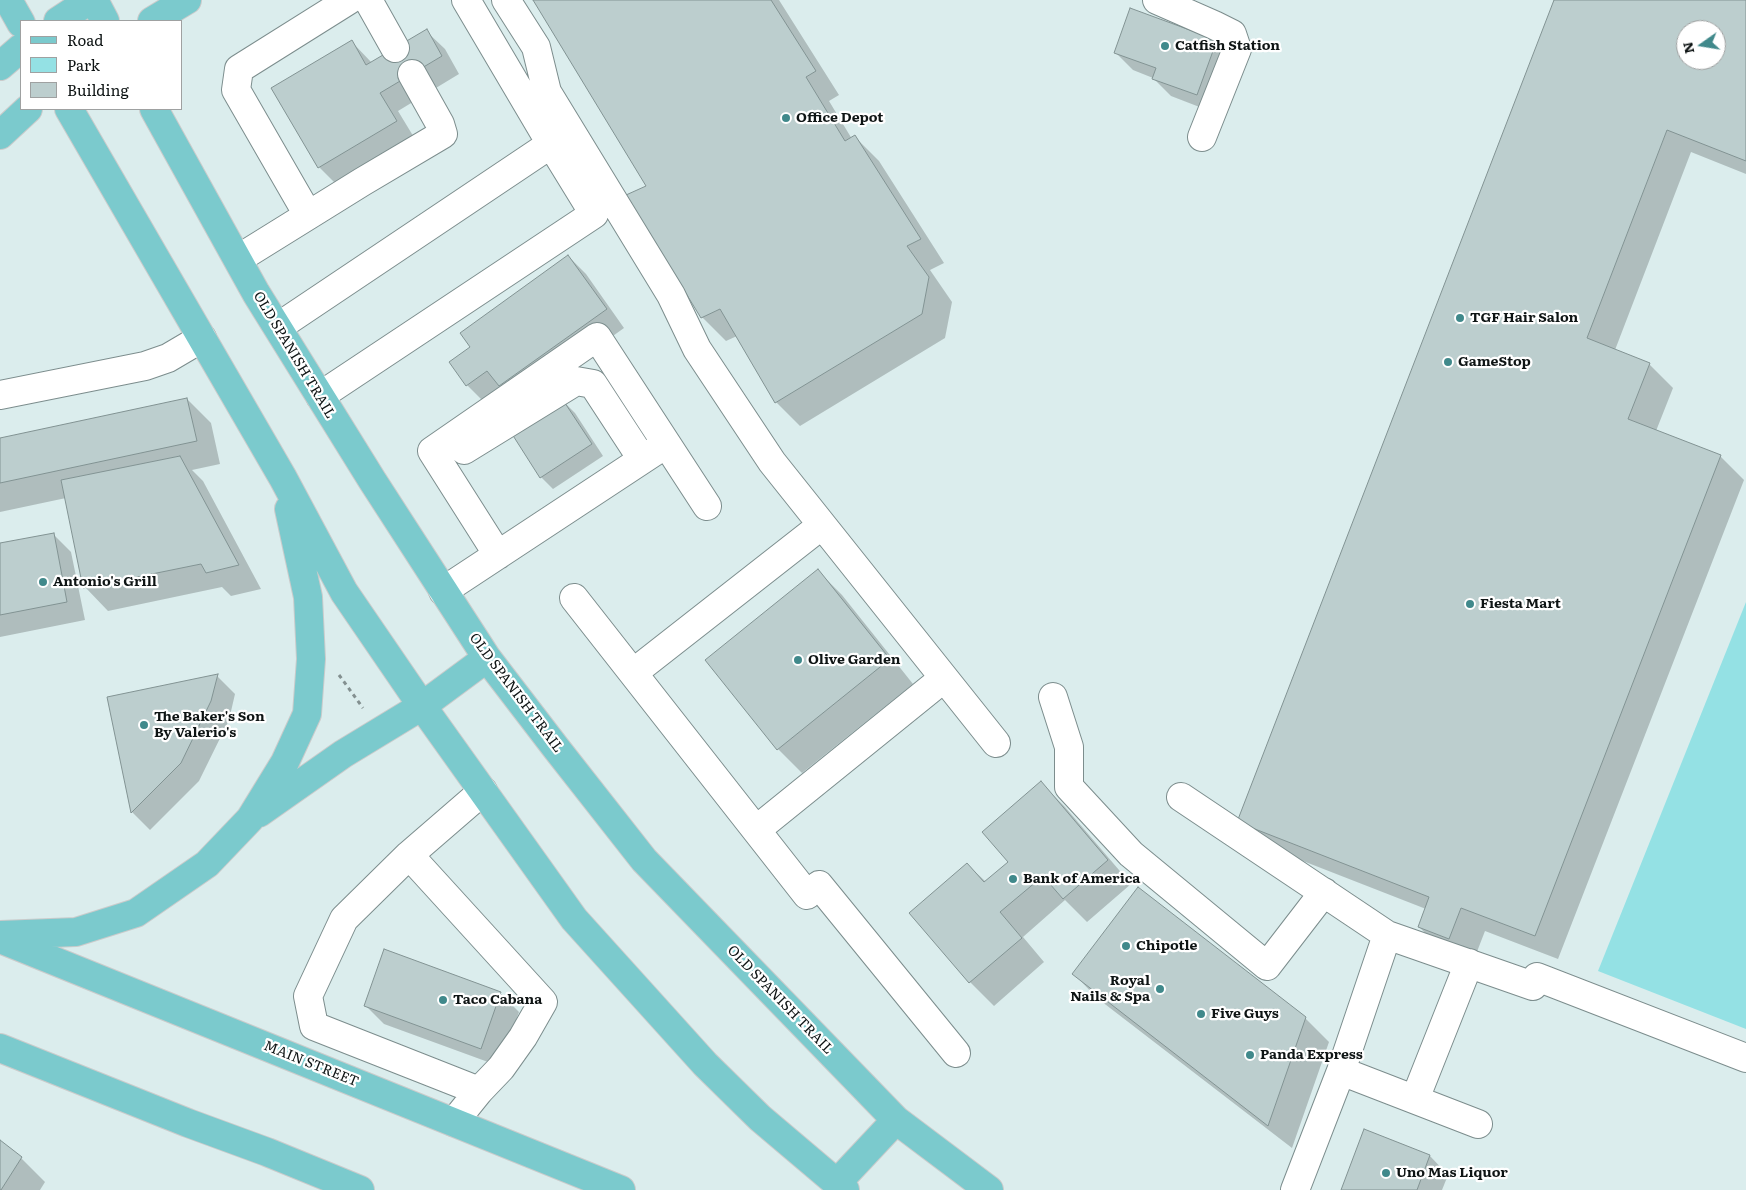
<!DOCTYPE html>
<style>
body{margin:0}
#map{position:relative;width:1746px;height:1190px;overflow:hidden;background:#dbeded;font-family:Literata,serif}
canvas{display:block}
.legend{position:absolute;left:20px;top:20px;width:162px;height:90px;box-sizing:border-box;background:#fff;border:1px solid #9fa1a1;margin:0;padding:6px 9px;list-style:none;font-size:15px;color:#0e1414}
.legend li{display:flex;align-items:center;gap:10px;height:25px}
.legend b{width:25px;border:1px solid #9fa1a1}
.north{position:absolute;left:1676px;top:20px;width:50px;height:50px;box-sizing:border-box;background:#fff;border:1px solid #9fa1a1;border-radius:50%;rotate:257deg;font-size:14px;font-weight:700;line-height:20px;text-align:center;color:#0e1414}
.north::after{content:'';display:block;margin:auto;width:18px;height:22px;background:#40898b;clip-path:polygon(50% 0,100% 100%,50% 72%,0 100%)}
</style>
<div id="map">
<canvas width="1746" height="1190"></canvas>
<ul class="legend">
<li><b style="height:6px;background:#7bcacd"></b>Road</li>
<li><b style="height:14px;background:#94e1e4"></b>Park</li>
<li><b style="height:14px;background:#bccece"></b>Building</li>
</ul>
<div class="north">N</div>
</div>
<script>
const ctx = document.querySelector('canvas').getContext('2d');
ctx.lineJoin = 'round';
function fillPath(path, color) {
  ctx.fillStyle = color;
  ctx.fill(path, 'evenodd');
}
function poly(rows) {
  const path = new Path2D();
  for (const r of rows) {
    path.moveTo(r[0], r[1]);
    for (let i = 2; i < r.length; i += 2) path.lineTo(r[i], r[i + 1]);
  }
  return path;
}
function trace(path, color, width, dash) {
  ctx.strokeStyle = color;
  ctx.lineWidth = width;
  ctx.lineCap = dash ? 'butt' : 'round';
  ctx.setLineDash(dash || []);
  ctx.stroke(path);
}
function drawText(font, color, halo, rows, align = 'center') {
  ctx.font = font + ' Literata,serif';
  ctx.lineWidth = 4.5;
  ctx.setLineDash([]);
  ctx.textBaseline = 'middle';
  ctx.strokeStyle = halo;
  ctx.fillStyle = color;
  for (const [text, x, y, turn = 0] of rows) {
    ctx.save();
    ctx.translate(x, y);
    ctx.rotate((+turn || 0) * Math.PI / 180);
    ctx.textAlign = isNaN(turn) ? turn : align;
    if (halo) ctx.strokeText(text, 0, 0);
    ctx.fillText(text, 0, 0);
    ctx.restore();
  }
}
const green = poly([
 [1746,602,1746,1029,1598,971]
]);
const shadow = poly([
 [535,0,779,0,839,95,829,101,852,139,855,137,879,161,944,263,930,270,952,302,945,338,800,426,776,402,737,336,726,341,702,317,648,186],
 [1556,0,1746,0,1746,174,1691,152,1615,350,1649,364,1673,388,1656,431,1720,456,1744,480,1558,959,1485,931,1473,962,1443,950,1419,927,1426,909,1262,845,1238,821],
 [1686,30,1716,30,1716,60,1686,60],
 [426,31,445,49,459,74,398,111,415,139,338,186,319,167,273,88,351,41,372,63],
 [1216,42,1234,60,1215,113,1171,96,1153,78,1133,70,1115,52],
 [568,256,586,274,624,328,518,404,485,403,467,385,472,347],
 [187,399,211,423,220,464,192,470,203,481,261,589,231,596,222,587,108,611,85,587,66,498,0,512,0,439],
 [563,401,575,413,603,456,553,489,541,477],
 [53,534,71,552,85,620,0,637,0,544],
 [818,571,842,595,913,684,802,773,778,749,707,660],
 [217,676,235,694,229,720,199,781,150,830,132,812,109,698],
 [1041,783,1065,807,1131,884,1087,922,1065,900,1023,937,1044,962,994,1006,970,982,967,864,986,882,1009,862],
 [385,951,500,993,519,1012,499,1066,384,1024,365,1005],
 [1074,974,1305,1018,1329,1042,1292,1148,1097,998],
 [1365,1131,1430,1156,1448,1175,1442,1190,1342,1190],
 [0,1142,21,1158,45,1182,40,1190,0,1190]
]);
const building = poly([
 [533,0,771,0,816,71,806,77,845,141,855,135,921,239,907,246,929,277,922,314,775,403,720,309,701,318,626,195,646,186,533,0],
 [1554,0,1746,0,1746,161,1667,130,1587,338,1650,363,1628,419,1721,455,1535,936,1461,908,1449,939,1418,927,1429,897,1237,822,1554,0],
 [1686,30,1716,30,1716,60,1686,60,1686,30],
 [1130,8,1217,40,1197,95,1152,79,1156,68,1114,53,1130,8],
 [427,29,442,56,380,93,397,121,318,168,271,88,352,40,366,65,427,29],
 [568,255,607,309,499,386,487,371,466,386,449,362,470,347,460,333,568,255],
 [187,398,197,441,0,483,0,438,187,398],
 [563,400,592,444,540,478,512,434,563,400],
 [180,456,239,565,206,573,201,564,83,588,61,480,180,456],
 [54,533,67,602,0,615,0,543,54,533],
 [818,569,890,659,777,750,705,660,818,569],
 [218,674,211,701,181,763,131,813,107,697,218,674],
 [1041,781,1108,860,1063,899,1043,876,1000,912,1022,938,969,983,909,913,967,863,984,882,1008,862,982,832,1041,781],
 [1138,887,1306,1017,1268,1126,1072,974,1138,887],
 [384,949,501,992,481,1049,364,1006,384,949],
 [1364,1129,1430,1155,1417,1190,1341,1190,1364,1129],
 [0,1140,22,1157,1,1190,0,1190,0,1140]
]);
const path = poly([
 [339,675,363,708]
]);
const minor = poly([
 [368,0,395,48],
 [506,0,536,47,547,92,671,295,697,349,772,462,996,743],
 [1157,0,1214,25,1232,34,1237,49,1202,137],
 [308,215,236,90,239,69,349,0],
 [238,259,362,182,443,134,440,124,412,74],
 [278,327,551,144,466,0],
 [0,395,145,366,168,358,202,338],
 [320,396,594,214,551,144,568,133],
 [464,450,576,381,593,384,642,459],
 [498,555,432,451,597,337,707,506],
 [443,591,666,444],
 [574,598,807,895],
 [633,673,822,525],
 [1053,697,1069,747,1069,787,1131,854,1267,966,1324,892],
 [1181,797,1387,935,1533,986],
 [756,830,944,678],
 [409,855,344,919,308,996,314,1026,479,1091],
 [819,885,956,1053],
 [1537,977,1746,1058],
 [1341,1071,1478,1124],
 [1415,1099,1469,963],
 [454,1122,479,1091,501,1068,523,1037,543,1002,409,855,483,791],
 [1295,1190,1341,1071,1387,935]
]);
const major = poly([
 [8,0,21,23],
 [94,0,105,21],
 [58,21,90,0],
 [152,21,187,0],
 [0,66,21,48],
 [69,109,283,478,344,592,422,706,574,919,705,1064,760,1118,845,1190],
 [154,109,256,293,372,480,487,658,556,748,644,860,896,1120,989,1190],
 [0,135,28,109],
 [259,813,343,754,422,706,487,658],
 [0,935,76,932,136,913,207,864,250,819,285,762,307,714,311,659,308,597,289,509],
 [0,939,621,1190],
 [0,1048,188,1123,267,1152,360,1190],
 [836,1184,896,1120]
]);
const markers = [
 [1165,46,5,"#40898b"],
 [786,118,5,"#40898b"],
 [1460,318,5,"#40898b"],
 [1448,362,5,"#40898b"],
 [43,582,5,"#40898b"],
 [1470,604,5,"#40898b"],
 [798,660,5,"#40898b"],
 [144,725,5,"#40898b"],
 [1013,879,5,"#40898b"],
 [1126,946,5,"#40898b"],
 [1160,989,5,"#40898b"],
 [443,1000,5,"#40898b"],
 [1201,1014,5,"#40898b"],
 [1250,1055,5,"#40898b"],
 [1386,1173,5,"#40898b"]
];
const poiNames = [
 ["Catfish Station",1175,46],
 ["Office Depot",796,118],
 ["TGF Hair Salon",1470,318],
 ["GameStop",1458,362],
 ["Antonio's Grill",53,582],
 ["Fiesta Mart",1480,604],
 ["Olive Garden",808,660],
 ["The Baker's Son",154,717],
 ["By Valerio's",154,733],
 ["Bank of America",1023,879],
 ["Chipotle",1136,946],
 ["Royal",1150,981,"right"],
 ["Nails & Spa",1150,997,"right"],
 ["Taco Cabana",453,1000],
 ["Five Guys",1211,1014],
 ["Panda Express",1260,1055],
 ["Uno Mas Liquor",1396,1173]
];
const streetNames = [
 ["OLD SPANISH TRAIL",294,355,59],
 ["OLD SPANISH TRAIL",516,693,53],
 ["OLD SPANISH TRAIL",780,1000,46],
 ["MAIN STREET",311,1064,22]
];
fillPath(green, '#94e1e4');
fillPath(shadow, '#0003');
fillPath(building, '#bccece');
trace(building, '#829393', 1);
trace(minor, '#7c8d8d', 30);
trace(major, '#cacbcb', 30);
trace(path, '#839090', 3, [4, 4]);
trace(minor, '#fff', 28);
trace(major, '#7bcacd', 28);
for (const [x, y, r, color] of markers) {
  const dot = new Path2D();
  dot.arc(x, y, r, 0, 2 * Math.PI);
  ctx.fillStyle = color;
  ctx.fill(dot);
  trace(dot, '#fff', 2);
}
drawText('bold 14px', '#0e1414', '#fff', poiNames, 'left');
drawText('14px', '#0e1414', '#fff', streetNames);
</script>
